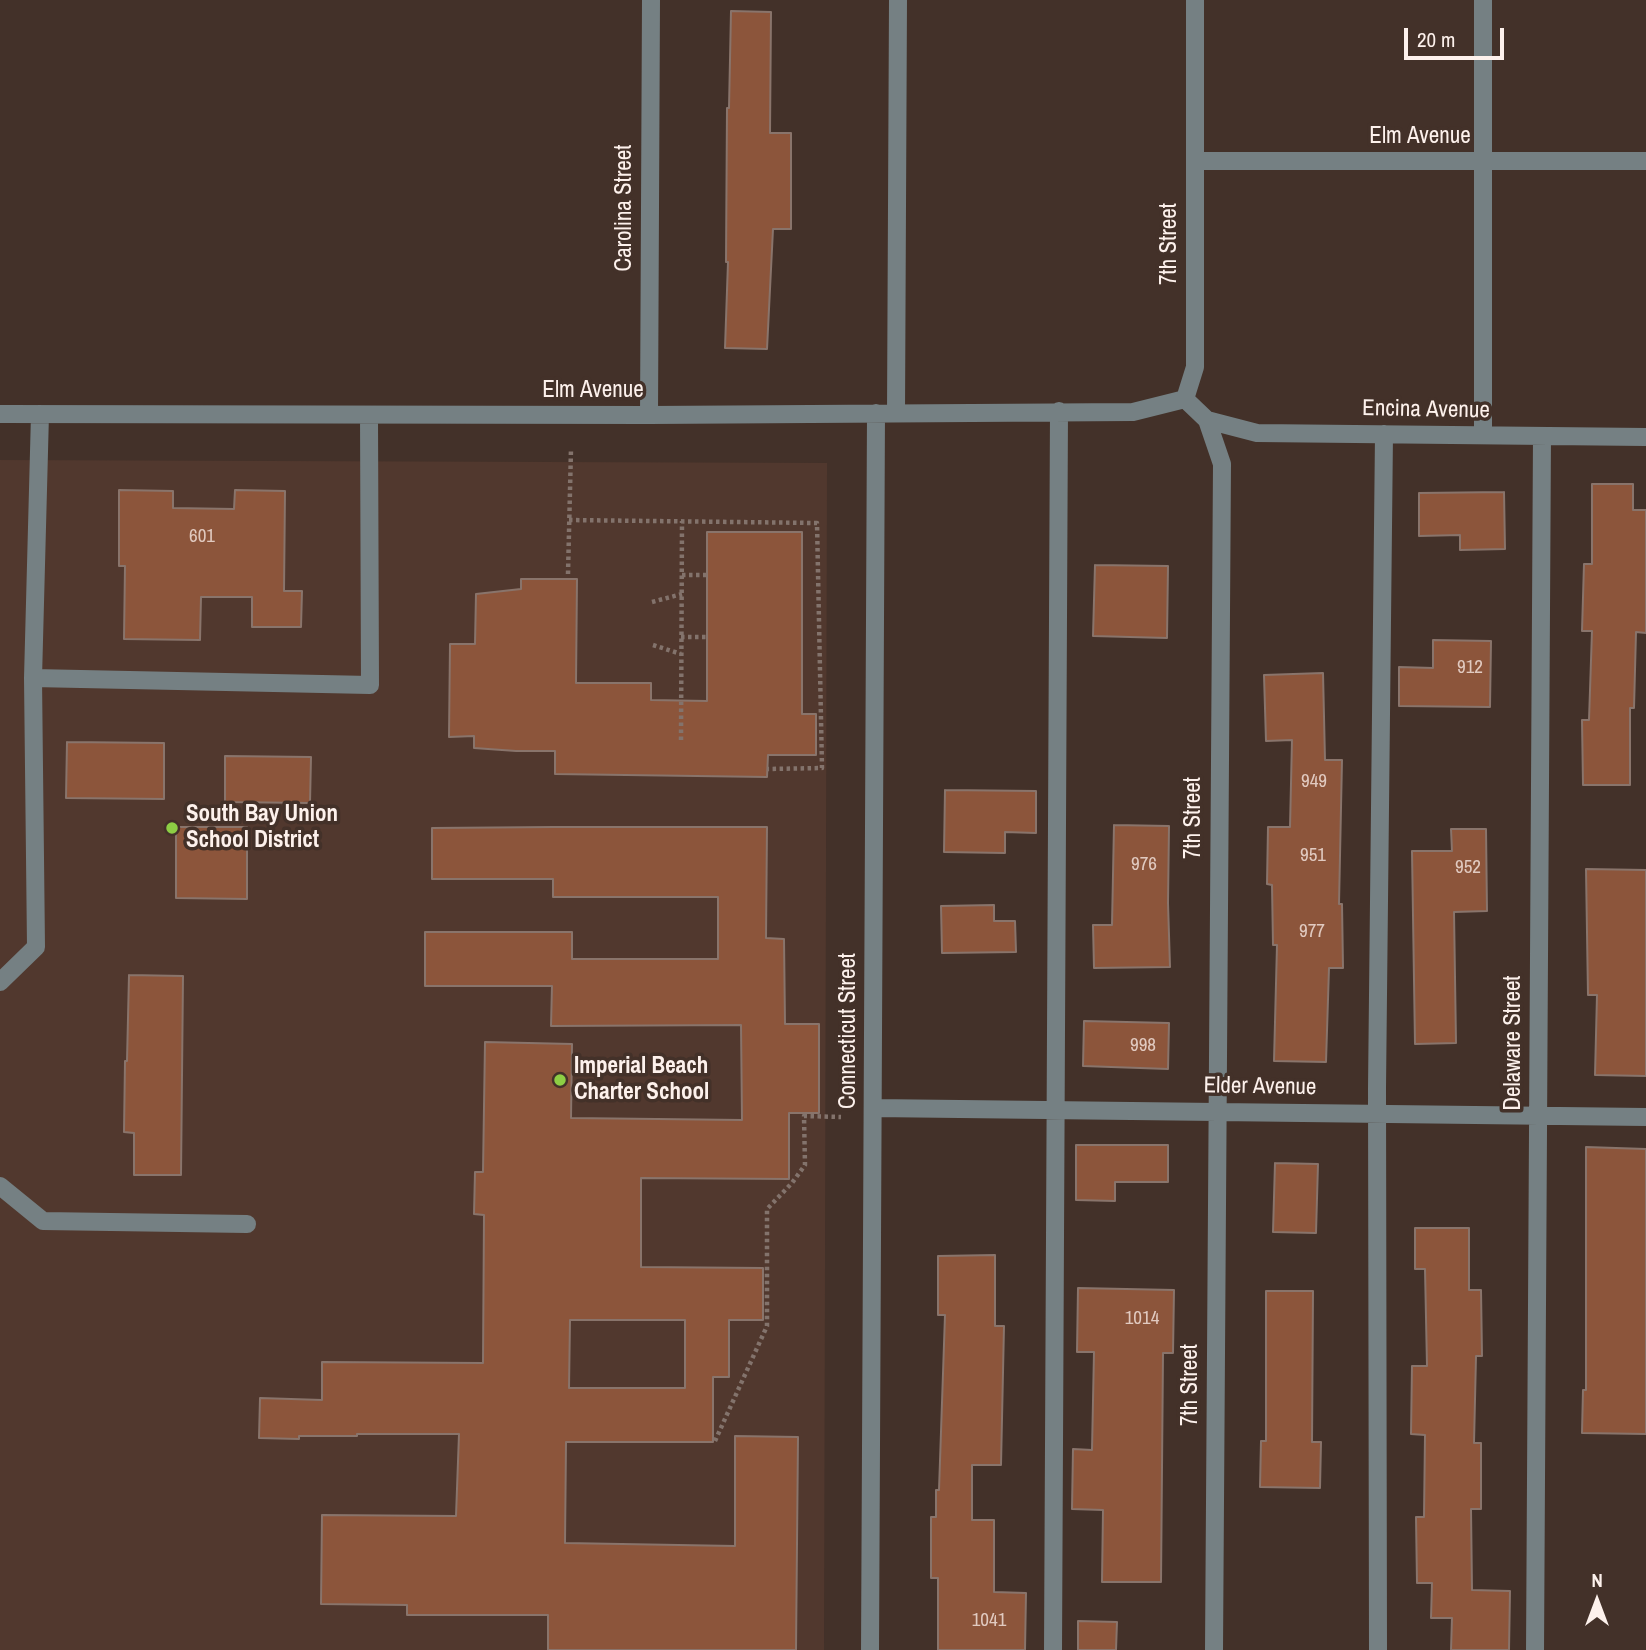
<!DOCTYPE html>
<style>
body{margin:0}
#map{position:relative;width:1646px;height:1650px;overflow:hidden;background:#433129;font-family:"Archivo Narrow",sans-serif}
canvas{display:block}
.north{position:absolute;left:1562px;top:1566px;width:70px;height:70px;-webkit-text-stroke:5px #433129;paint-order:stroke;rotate:0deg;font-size:19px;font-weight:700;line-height:28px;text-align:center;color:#fdf1ec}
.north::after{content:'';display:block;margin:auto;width:24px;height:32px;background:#fdf1ec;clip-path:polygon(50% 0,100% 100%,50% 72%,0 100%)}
.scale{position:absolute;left:1404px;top:28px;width:100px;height:32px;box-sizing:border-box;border:4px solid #fdf1ec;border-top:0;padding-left:9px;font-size:21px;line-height:24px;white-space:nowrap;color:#fdf1ec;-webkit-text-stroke:5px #433129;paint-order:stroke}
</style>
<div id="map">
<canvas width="1646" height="1650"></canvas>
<div class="north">N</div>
<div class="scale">20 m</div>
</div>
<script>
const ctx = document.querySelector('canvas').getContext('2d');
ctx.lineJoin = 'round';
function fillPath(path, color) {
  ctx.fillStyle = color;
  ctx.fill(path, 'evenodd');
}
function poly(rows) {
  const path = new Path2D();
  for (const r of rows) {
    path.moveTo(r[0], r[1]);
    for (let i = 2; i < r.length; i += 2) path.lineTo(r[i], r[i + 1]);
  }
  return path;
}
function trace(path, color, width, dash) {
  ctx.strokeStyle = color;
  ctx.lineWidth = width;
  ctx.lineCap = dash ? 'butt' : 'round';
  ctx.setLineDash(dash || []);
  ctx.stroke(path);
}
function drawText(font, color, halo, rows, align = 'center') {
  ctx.font = font + ' "Archivo Narrow",sans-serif';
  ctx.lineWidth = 7;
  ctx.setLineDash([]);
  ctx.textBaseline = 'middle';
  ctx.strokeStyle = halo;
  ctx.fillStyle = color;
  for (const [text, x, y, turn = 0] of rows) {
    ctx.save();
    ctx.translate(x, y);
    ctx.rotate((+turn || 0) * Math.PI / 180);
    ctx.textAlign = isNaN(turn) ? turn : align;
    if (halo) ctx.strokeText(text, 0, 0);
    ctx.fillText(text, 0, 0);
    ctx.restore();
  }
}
const built = poly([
 [0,460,827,463,824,1650,0,1650]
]);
const building = poly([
 [731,11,771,12,770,133,791,133,791,229,773,229,767,349,725,348,728,262,726,262,727,108,729,108,731,11],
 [1592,484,1633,484,1633,510,1646,510,1646,633,1636,632,1634,708,1630,708,1630,785,1583,785,1582,720,1589,720,1592,631,1582,631,1584,564,1592,564,1592,484],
 [119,490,173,491,173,508,234,509,235,490,285,491,284,591,302,591,301,627,252,627,252,597,201,597,200,640,124,639,125,566,119,566,119,490],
 [1504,492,1505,549,1460,550,1460,535,1419,536,1419,493,1504,492],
 [707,532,802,532,802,714,816,714,816,755,768,755,767,777,555,774,555,751,516,751,474,748,474,736,449,737,450,644,475,644,476,594,521,589,521,579,577,579,576,683,651,683,651,700,707,701,707,532],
 [1095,565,1168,566,1167,638,1093,636,1095,565],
 [1433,640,1491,641,1490,707,1399,706,1399,667,1433,668,1433,640],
 [1323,673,1325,760,1342,760,1339,904,1342,904,1343,968,1329,968,1326,1062,1274,1061,1277,945,1273,945,1272,885,1267,884,1268,827,1290,827,1292,740,1266,741,1264,675,1323,673],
 [67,742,164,743,164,799,66,798,67,742],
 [225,756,311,757,310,803,225,802,225,756],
 [945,790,1036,791,1036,833,1005,832,1005,853,944,852,945,790],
 [1114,825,1169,826,1168,903,1170,967,1094,968,1093,925,1112,925,1114,825],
 [176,827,247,827,247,899,176,898,176,827],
 [554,827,767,827,766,938,784,939,785,1024,819,1024,819,1113,789,1113,789,1179,641,1178,641,1267,763,1268,763,1320,729,1320,729,1377,713,1377,713,1442,566,1442,565,1543,735,1546,735,1436,798,1437,796,1650,548,1650,548,1615,407,1615,407,1605,321,1604,322,1515,456,1516,459,1434,357,1434,357,1436,299,1436,299,1439,259,1438,260,1398,322,1400,322,1362,483,1363,484,1215,474,1214,475,1172,483,1172,485,1042,572,1044,571,1118,742,1120,741,1025,551,1026,552,986,425,986,425,932,572,932,572,959,718,959,718,897,553,897,553,879,432,879,432,828,554,827],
 [570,1320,685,1320,685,1388,569,1388,570,1320],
 [1451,829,1486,829,1487,911,1454,912,1456,1043,1415,1044,1412,851,1452,851,1451,829],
 [1586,869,1646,870,1646,1076,1595,1075,1597,995,1588,995,1586,869],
 [994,905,994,921,1015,921,1016,952,942,953,941,906,994,905],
 [129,975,183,976,181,1175,134,1175,134,1133,124,1132,125,1061,127,1061,129,975],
 [1084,1021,1169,1023,1168,1069,1083,1066,1084,1021],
 [1076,1145,1168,1145,1168,1182,1115,1182,1115,1201,1076,1200,1076,1145],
 [1586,1147,1646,1149,1646,1434,1582,1433,1583,1390,1586,1390,1586,1147],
 [1275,1163,1318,1164,1316,1233,1273,1232,1275,1163],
 [1415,1228,1469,1228,1469,1290,1481,1290,1482,1356,1476,1356,1474,1443,1481,1443,1481,1509,1471,1509,1472,1590,1510,1591,1509,1650,1451,1650,1452,1618,1431,1618,1432,1583,1417,1583,1416,1517,1424,1517,1425,1435,1411,1434,1412,1366,1427,1366,1425,1269,1415,1269,1415,1228],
 [995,1255,995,1326,1004,1326,1001,1465,972,1465,972,1520,994,1520,994,1592,1026,1593,1025,1650,938,1650,938,1578,931,1578,931,1517,936,1517,936,1490,939,1490,945,1315,938,1315,938,1256,995,1255],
 [1078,1288,1174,1290,1173,1353,1163,1353,1161,1582,1102,1582,1103,1510,1072,1509,1073,1449,1092,1450,1094,1352,1077,1352,1078,1288],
 [1266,1291,1313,1291,1312,1442,1321,1442,1320,1488,1260,1487,1261,1441,1266,1441,1266,1291],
 [1078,1621,1117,1622,1116,1650,1078,1650,1078,1621]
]);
const path = poly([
 [569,520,817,523,822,768,767,769],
 [568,574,571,449],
 [682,575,707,575],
 [652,602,682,594],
 [681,637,707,637],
 [653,645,681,654],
 [681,740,682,521],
 [715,1441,767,1326,767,1209,792,1183,805,1165,804,1116,841,1117]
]);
const minor = poly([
 [1483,0,1483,435],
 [1195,161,1646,161],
 [1185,399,1207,420,1222,464,1214,1650],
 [1185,399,1195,367,1195,0],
 [896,413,898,0],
 [0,414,649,415,1133,412,1185,399],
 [649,415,651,0],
 [1207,420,1257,433,1646,437],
 [33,678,370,685,369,415],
 [0,982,36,947,33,678,40,414],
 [874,1108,1646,1117],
 [0,1186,43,1221,247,1224],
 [870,1650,876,413],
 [1053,1650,1059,411],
 [1378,1650,1377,1088,1384,434],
 [1535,1650,1542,436]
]);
const markers = [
 [172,828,7,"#8dce44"],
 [560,1080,7,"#8dce44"]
];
const numberNames = [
 ["601",202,537],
 ["912",1470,668],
 ["949",1314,782],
 ["951",1313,856],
 ["976",1144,865],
 ["952",1468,868],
 ["977",1312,932],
 ["998",1143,1046],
 ["1014",1142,1319],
 ["1041",989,1621]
];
const streetNames = [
 ["Elm Avenue",1420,137],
 ["Carolina Street",625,208,-90],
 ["7th Street",1170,244,-90],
 ["Elm Avenue",593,391],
 ["Encina Avenue",1426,410,1],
 ["7th Street",1194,818,-90],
 ["Connecticut Street",849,1031,-90],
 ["Delaware Street",1514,1043,-90],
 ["Elder Avenue",1260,1087,1],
 ["7th Street",1191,1385,-90]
];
const poiNames = [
 ["South Bay Union",186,815],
 ["School District",186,841],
 ["Imperial Beach",574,1067],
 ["Charter School",574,1093]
];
fillPath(built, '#51382e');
fillPath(building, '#8c553b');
trace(building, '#89746b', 2);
trace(path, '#83736c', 4.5, [3.5, 3.5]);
trace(minor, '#758083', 18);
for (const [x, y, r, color] of markers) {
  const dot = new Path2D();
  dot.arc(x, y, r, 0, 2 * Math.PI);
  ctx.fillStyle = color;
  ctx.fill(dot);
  trace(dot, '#433129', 2.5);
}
drawText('19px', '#e1cac0', null, numberNames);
drawText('23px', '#fdf1ec', '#433129', streetNames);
drawText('bold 23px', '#fdf1ec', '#433129', poiNames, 'left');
</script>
